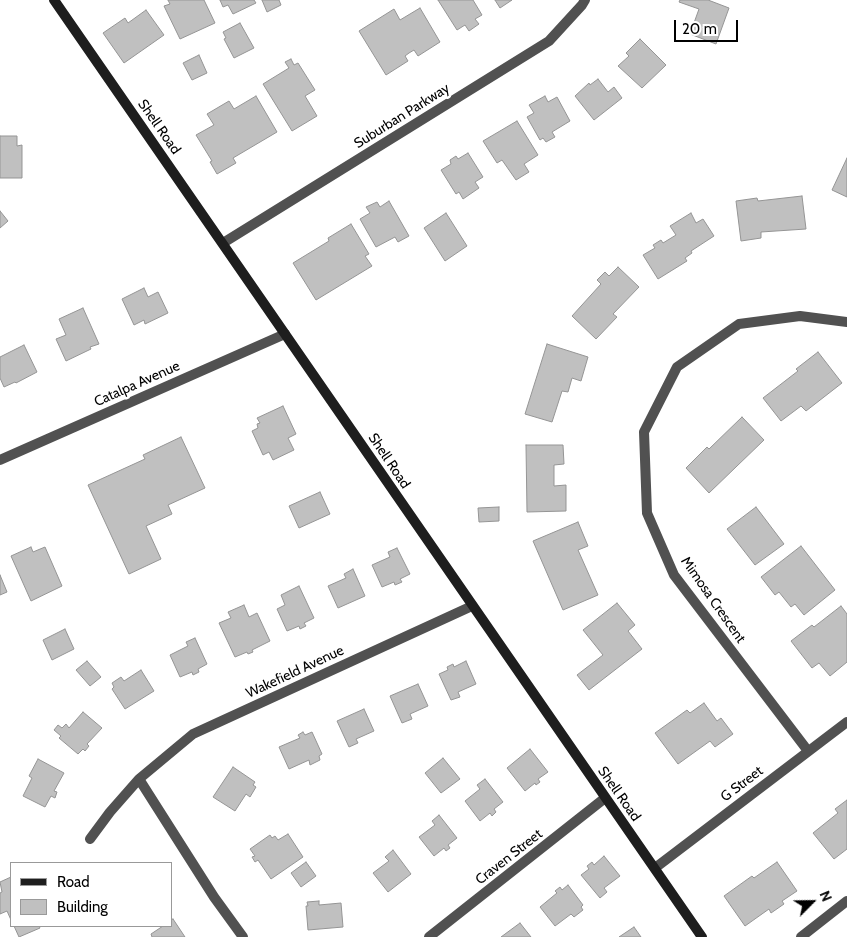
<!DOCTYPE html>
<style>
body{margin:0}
#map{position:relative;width:847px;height:937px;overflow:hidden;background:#fff;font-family:Cabin,sans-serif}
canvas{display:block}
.legend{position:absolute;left:10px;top:862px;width:162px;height:65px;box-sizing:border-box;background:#fff;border:1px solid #999;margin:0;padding:6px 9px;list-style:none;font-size:15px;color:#000}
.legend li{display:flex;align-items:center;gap:10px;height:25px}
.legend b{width:25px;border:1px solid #999}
.north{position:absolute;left:787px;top:877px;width:50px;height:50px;-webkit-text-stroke:4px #fff;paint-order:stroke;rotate:67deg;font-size:14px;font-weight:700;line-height:20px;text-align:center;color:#000}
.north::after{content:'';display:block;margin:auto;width:18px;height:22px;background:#000;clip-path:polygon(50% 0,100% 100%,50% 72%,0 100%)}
.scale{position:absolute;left:674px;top:20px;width:64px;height:22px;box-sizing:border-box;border:2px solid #000;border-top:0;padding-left:6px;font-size:15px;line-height:18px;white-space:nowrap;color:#000;-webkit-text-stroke:4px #fff;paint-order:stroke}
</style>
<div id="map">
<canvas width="847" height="937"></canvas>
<ul class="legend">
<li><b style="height:6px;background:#1e1e1e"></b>Road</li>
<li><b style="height:14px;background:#c0c0c0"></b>Building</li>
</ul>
<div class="north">N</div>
<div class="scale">20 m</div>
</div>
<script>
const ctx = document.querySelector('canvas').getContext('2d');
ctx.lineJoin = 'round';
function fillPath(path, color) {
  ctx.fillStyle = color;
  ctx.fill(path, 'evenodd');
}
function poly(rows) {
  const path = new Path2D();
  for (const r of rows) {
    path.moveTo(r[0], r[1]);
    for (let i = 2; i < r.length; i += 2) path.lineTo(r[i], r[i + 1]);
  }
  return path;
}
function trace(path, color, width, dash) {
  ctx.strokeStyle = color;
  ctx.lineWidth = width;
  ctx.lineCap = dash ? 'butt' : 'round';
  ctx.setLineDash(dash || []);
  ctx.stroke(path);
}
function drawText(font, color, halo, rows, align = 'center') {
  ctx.font = font + ' Cabin,sans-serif';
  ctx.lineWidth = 5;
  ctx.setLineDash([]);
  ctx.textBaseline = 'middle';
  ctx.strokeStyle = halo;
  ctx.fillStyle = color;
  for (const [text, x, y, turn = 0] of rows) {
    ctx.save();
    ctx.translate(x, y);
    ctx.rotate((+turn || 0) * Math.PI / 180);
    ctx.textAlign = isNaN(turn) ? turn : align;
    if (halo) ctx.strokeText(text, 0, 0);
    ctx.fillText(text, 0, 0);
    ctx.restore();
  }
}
const building = poly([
 [168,0,204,0,215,23,180,39,164,6,170,4,168,0],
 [220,0,254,0,256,3,233,14,228,5,223,7,220,0],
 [262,0,279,0,281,5,267,12,262,0],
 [438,0,473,0,482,15,475,19,479,24,469,31,465,25,457,30,438,0],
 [495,0,512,0,500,8,495,0],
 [680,0,708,0,729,8,716,44,690,34,699,9,679,2,680,0],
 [420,8,440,42,418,56,414,50,409,53,405,56,408,61,386,75,359,31,394,9,400,20,420,8],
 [146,10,164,35,124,63,103,33,125,18,128,23,146,10],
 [240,23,254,48,234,58,224,39,226,38,223,32,240,23],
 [640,39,666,65,642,88,618,66,629,56,626,53,640,39],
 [199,55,207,73,192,80,183,63,199,55],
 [291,59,294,65,298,63,315,90,305,96,317,116,292,131,263,84,289,68,285,62,291,59],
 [598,79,608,92,614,87,622,98,594,120,575,96,589,83,590,85,598,79],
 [256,96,277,132,233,158,236,163,217,174,210,162,212,161,196,135,214,125,207,114,229,101,234,109,256,96],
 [545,96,548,102,557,97,570,121,552,132,555,137,546,142,543,138,540,140,527,117,534,113,529,105,545,96],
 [517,121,538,155,524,164,529,172,516,180,502,160,497,163,483,141,517,121],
 [0,136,17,136,17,146,22,145,22,178,0,178,0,136],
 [468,153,483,177,475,182,479,188,463,199,459,192,456,194,441,170,451,164,450,160,456,156,458,159,468,153],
 [847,158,847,197,832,190,847,158],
 [802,196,806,229,761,232,761,238,741,241,736,201,757,198,758,201,802,196],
 [389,201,409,236,398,242,395,237,376,247,360,219,370,213,366,207,377,202,380,207,389,201],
 [0,211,8,221,0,228,0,211],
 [446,213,467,246,445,261,424,228,446,213],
 [691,213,696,223,703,219,714,236,691,251,692,253,685,258,687,261,658,279,643,255,655,248,653,245,661,240,663,243,676,235,670,226,691,213],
 [351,224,369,254,365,256,372,266,316,300,293,263,329,241,328,238,351,224],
 [618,267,639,287,613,314,617,317,596,339,572,316,601,284,597,280,605,272,609,276,618,267],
 [144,288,148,297,158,292,168,313,145,324,144,320,134,325,122,299,144,288],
 [83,308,99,344,90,347,91,349,66,361,56,339,66,335,59,319,83,308],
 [547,344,588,357,581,381,572,378,568,392,562,391,552,422,525,414,547,344],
 [24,345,37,372,16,383,15,382,4,387,0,378,0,357,24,345],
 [818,352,842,383,806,411,801,406,781,421,763,398,798,371,796,369,818,352],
 [283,406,296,434,288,438,294,450,273,460,269,452,263,455,252,431,258,428,257,424,260,423,257,418,283,406],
 [742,417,764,440,709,493,686,468,707,447,709,449,742,417],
 [181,437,205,488,168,505,172,514,146,526,161,559,129,574,88,485,145,459,143,455,181,437],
 [526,445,563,445,564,464,554,465,554,486,566,485,566,511,527,512,526,445],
 [320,492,330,514,299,528,289,506,320,492],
 [499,507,499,521,479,522,478,508,499,507],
 [756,507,784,544,755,565,727,529,756,507],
 [578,522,588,546,578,550,598,595,563,610,533,541,578,522],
 [801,546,835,590,804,615,795,604,791,607,779,592,775,595,761,577,801,546],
 [31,547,33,552,45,547,62,586,31,601,11,556,31,547],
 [397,548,410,574,400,579,402,582,395,585,394,582,382,587,372,565,390,557,388,552,397,548],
 [353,569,365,596,338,608,328,586,346,578,344,574,353,569],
 [0,575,7,592,0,595,0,575],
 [299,586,314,618,304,623,306,626,300,629,299,626,287,631,277,609,285,605,281,595,299,586],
 [617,603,635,625,628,631,642,649,589,690,577,675,603,655,583,630,617,603],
 [244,605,249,617,257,613,270,641,252,650,253,652,248,654,247,652,235,657,219,623,231,618,228,612,244,605],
 [841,606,847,614,847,662,830,676,819,663,812,668,791,641,812,625,814,627,841,606],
 [65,629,74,649,52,660,43,640,65,629],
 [195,638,207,664,198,669,199,672,193,675,192,672,180,677,170,655,188,646,186,642,195,638],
 [87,661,101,677,90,686,76,670,87,661],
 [466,661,476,684,458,692,460,697,451,700,439,674,448,670,447,667,453,664,454,667,466,661],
 [141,670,154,691,125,709,112,689,114,687,112,683,121,677,124,681,141,670],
 [418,684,428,706,410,714,412,719,402,723,390,696,418,684],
 [704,703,717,721,721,718,733,734,715,747,710,741,678,764,655,733,687,710,690,713,704,703],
 [364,709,374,731,356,739,358,743,349,747,337,721,364,709],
 [83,712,102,728,87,744,89,746,85,751,83,749,78,754,59,738,61,736,54,730,58,725,62,728,66,724,69,728,83,712],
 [303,732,305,735,312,732,322,754,319,756,320,760,310,765,309,760,289,769,279,747,300,738,298,735,303,732],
 [530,749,548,772,538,779,540,782,536,785,535,783,525,791,507,768,530,749],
 [443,758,460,779,441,793,425,773,443,758],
 [38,759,64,773,54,791,57,792,55,798,51,796,45,807,23,796,32,778,29,776,38,759],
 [233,767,255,782,253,785,256,787,250,797,246,794,235,811,213,797,233,767],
 [485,779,503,802,494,809,496,812,492,816,490,813,480,821,465,801,480,789,477,785,485,779],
 [847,800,847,849,834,859,813,833,838,813,835,809,847,800],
 [439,815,457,838,448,845,450,848,446,851,444,848,434,856,419,837,435,825,432,821,439,815],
 [288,834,303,857,271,879,258,860,255,862,252,857,255,856,250,849,270,835,272,838,275,836,278,840,288,834],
 [393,850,411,874,388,892,373,873,389,861,385,857,393,850],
 [604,856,620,876,604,888,607,892,600,898,581,875,589,869,587,866,592,862,594,865,604,856],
 [306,862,316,876,301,887,291,873,306,862],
 [777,862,797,891,782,901,784,904,771,913,769,909,745,926,724,896,752,876,754,878,777,862],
 [11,877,11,920,7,911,0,914,0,893,2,892,0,882,11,877],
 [568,885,583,905,581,907,583,910,574,917,571,914,555,926,540,907,557,893,555,891,560,887,562,890,568,885],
 [319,901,319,905,341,903,343,927,308,930,306,906,308,906,307,902,319,901],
 [173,919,185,937,152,937,151,934,163,926,171,926,171,920,173,919],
 [520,923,531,937,501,937,520,923],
 [14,926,39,926,40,928,19,937,14,926],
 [634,927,641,937,619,937,634,927]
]);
const street = poly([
 [223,243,549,41,582,5,585,0],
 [0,460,285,334],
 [808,751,674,575,647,513,644,432,677,367,739,324,800,316,847,322],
 [90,839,110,812,139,779],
 [655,868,847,722],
 [243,937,214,897,139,779,193,734,472,606],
 [429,937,605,798],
 [801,937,847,901]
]);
const secondary = poly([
 [54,0,702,937]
]);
const streetNames = [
 ["Suburban Parkway",402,116,-32],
 ["Shell Road",159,127,55],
 ["Catalpa Avenue",137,384,-24],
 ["Shell Road",389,461,56],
 ["Mimosa Crescent",713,600,55],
 ["Wakefield Avenue",295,672,-25],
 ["G Street",742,784,-37],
 ["Shell Road",619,794,55],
 ["Craven Street",509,857,-38]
];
fillPath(building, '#c0c0c0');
trace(building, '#959595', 1);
trace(street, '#515151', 10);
trace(secondary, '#1e1e1e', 10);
drawText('14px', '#000', '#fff', streetNames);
</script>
